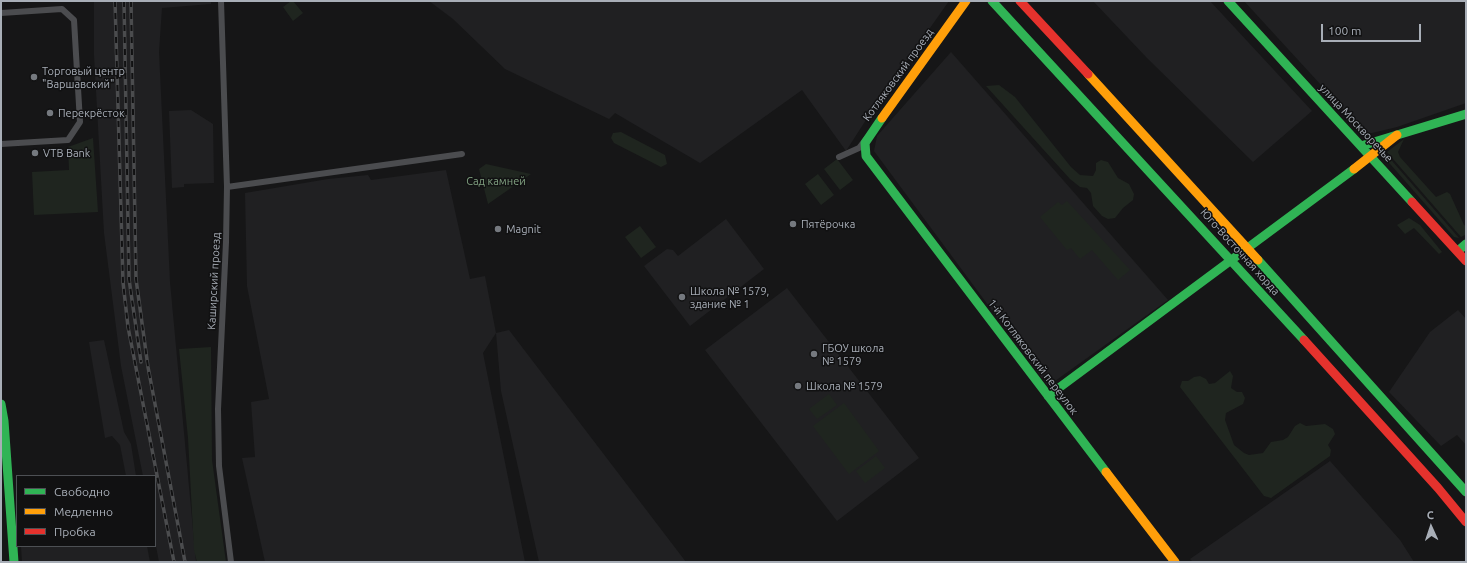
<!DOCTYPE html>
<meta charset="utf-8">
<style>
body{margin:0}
#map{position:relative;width:1467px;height:563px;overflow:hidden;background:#161617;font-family:Ubuntu,sans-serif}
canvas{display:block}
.frame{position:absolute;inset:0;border:2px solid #a8aeb7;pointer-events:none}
.legend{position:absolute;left:16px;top:475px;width:140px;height:72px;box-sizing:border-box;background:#111112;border:1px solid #4d5054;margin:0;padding:5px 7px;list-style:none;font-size:12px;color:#a8aeb7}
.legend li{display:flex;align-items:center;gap:8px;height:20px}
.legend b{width:20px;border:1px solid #4d5054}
.north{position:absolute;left:1411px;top:507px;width:40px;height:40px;-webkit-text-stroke:3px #111112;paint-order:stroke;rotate:357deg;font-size:11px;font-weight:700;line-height:16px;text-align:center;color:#a8aeb7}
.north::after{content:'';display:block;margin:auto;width:14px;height:18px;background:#a8aeb7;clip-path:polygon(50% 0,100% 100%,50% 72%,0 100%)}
.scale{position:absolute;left:1321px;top:24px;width:100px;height:18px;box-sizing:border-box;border:2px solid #a8aeb7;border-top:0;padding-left:5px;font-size:12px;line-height:14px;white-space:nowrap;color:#a8aeb7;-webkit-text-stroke:3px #111112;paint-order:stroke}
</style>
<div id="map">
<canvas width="1467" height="563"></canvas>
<div class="frame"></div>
<ul class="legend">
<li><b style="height:5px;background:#30b455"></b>Свободно</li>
<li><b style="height:5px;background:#ff9f0a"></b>Медленно</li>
<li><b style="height:5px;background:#e5322d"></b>Пробка</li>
</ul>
<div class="north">С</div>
<div class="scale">100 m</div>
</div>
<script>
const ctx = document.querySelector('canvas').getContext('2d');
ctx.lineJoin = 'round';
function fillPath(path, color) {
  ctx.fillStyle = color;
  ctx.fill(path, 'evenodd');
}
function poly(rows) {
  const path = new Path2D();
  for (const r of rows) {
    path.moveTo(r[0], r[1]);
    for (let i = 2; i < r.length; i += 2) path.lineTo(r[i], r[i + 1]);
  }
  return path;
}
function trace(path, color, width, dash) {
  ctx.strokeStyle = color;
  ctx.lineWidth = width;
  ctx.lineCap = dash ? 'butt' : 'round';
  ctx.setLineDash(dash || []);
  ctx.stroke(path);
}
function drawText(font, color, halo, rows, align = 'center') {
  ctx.font = font + ' Ubuntu,sans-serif';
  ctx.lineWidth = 3;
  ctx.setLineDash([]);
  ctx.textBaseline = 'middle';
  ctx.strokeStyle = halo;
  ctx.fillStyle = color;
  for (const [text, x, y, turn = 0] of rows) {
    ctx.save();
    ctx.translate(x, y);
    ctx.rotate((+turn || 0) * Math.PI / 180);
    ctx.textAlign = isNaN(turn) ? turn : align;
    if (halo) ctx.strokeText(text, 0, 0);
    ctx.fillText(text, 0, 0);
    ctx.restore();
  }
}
const built = poly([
 [94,1,211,1,211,4,162,8,159,52,170,282,196,562,159,562,155,541,155,476,143,476,121,366,104,233,94,55],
 [429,1,949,1,873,109,846,151,802,90,700,163,615,113,609,119,505,69,453,19],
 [1093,1,1210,1,1312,111,1253,162,1147,58],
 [1244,1,1466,1,1466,103,1397,127,1372,133,1365,133],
 [951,52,1168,300,1048,386,874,151,877,136],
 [191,110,213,124,214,183,184,184,184,187,172,188,169,111],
 [446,170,470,279,485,276,496,333,509,330,686,562,539,562,501,391,496,333,483,353,525,562,265,562,242,458,255,457,251,402,269,399,247,286,245,193,328,179,368,175,371,180],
 [726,219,764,269,690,326,644,266,667,249,673,250,678,256],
 [787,288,919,458,837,521,705,350],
 [1458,310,1466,319,1466,445,1457,435,1441,446,1389,392,1430,332],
 [104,340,124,432,131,444,136,476,126,476,120,445,112,436,105,438,89,342],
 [1330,461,1400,540,1414,562,1193,562,1190,559],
 [21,546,147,546,150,562,22,562]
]);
const green = poly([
 [291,1,293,1,303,13,293,21,283,7],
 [999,85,1015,97,1071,167,1080,175,1093,176,1096,170,1096,163,1101,160,1108,162,1118,178,1129,184,1134,194,1133,200,1123,208,1115,218,1108,219,1102,216,1093,206,1091,193,1087,188,1080,187,1070,179,986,86],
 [621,132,665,155,667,164,661,167,614,143,611,138,613,133],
 [93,138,98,212,34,215,32,172,69,170,68,147],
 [1404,139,1398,152,1400,157,1436,197,1447,192,1450,194,1464,225,1466,226,1465,235,1461,237,1387,152],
 [1386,154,1459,238,1454,237,1384,157],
 [837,159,853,180,840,190,824,169],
 [486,164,531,174,488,204,479,169],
 [818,174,834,195,821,205,805,184],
 [1067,201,1130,270,1118,280,1092,250,1080,259,1071,248,1067,250,1040,217,1058,202,1062,205],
 [1409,218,1420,225,1442,252,1439,254,1414,228,1405,234,1397,225],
 [640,226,656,247,641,258,625,237],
 [211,347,212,460,226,562,197,562,194,550,188,438,179,349],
 [1230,371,1233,376,1231,388,1237,392,1242,392,1245,398,1243,404,1226,413,1225,420,1234,445,1244,453,1249,455,1263,453,1271,442,1283,440,1288,437,1295,426,1300,423,1306,426,1325,424,1333,429,1335,434,1328,445,1331,450,1330,456,1271,498,1264,496,1180,387,1182,381,1188,381,1194,377,1200,376,1206,379,1209,384,1215,383],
 [829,394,837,405,817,419,809,409],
 [844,403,879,451,849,474,813,426],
 [876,456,885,468,865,483,856,471]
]);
const street = poly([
 [221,1,227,187,226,242,218,409,219,466,231,562],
 [1,13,62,9,74,20,80,122,68,140,1,144],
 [839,157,859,148,866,139],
 [227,187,462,154]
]);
const fast = poly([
 [992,1,1304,340],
 [1228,1,1412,202],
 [882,118,865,143,866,156,1106,472],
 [1361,146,1466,114],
 [1458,251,1466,244],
 [1258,260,1466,492],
 [1048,396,1354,169],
 [1,404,4,421,14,562]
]);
const slow = poly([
 [1088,74,1258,260],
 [882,118,966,1],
 [1354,169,1397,135],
 [1106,472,1175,562]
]);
const jam = poly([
 [1020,1,1088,74],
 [1412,202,1466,261],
 [1304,340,1438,488,1466,522]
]);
const rail = poly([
 [115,1,123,282,128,327,174,562],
 [124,1,129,279,141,362],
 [131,1,136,279,148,367,185,562]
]);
const markers = [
 [34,77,4,"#75797f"],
 [50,113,4,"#75797f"],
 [35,153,4,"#75797f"],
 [793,224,4,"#75797f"],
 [498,229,4,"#75797f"],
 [682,297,4,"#75797f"],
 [814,354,4,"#75797f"],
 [798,386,4,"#75797f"]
];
const poiNames = [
 ["Торговый центр",42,71],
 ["\"Варшавский\"",42,84],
 ["Перекрёсток",58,113],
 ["VTB Bank",43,153],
 ["Пятёрочка",801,224],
 ["Magnit",506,229],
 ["Школа № 1579,",690,291],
 ["здание № 1",690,304],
 ["ГБОУ школа",822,348],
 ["№ 1579",822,361],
 ["Школа № 1579",806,386]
];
const streetNames = [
 ["Котляковский проезд",898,75,-54],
 ["улица Москворечье",1356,123,47],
 ["Юго-Восточная хорда",1240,252,48],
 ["Каширский проезд",214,281,-87],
 ["1-й Котляковский переулок",1033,357,53]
];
const parkNames = [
 ["Сад камней",496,181]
];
fillPath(built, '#202022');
fillPath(green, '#1f251f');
trace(street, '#4b4c4f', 6);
trace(fast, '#30b455', 9);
trace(slow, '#ff9f0a', 9);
trace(jam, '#e5322d', 9);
trace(rail, '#4b4c4e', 3.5);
trace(rail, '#111112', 2, [6]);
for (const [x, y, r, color] of markers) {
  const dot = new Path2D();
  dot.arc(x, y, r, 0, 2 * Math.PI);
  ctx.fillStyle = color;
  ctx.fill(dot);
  trace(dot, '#111112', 1.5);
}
drawText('11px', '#a8aeb7', '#111112', poiNames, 'left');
drawText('11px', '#a8aeb7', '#111112', streetNames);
drawText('11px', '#81a081', '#111112', parkNames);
</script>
